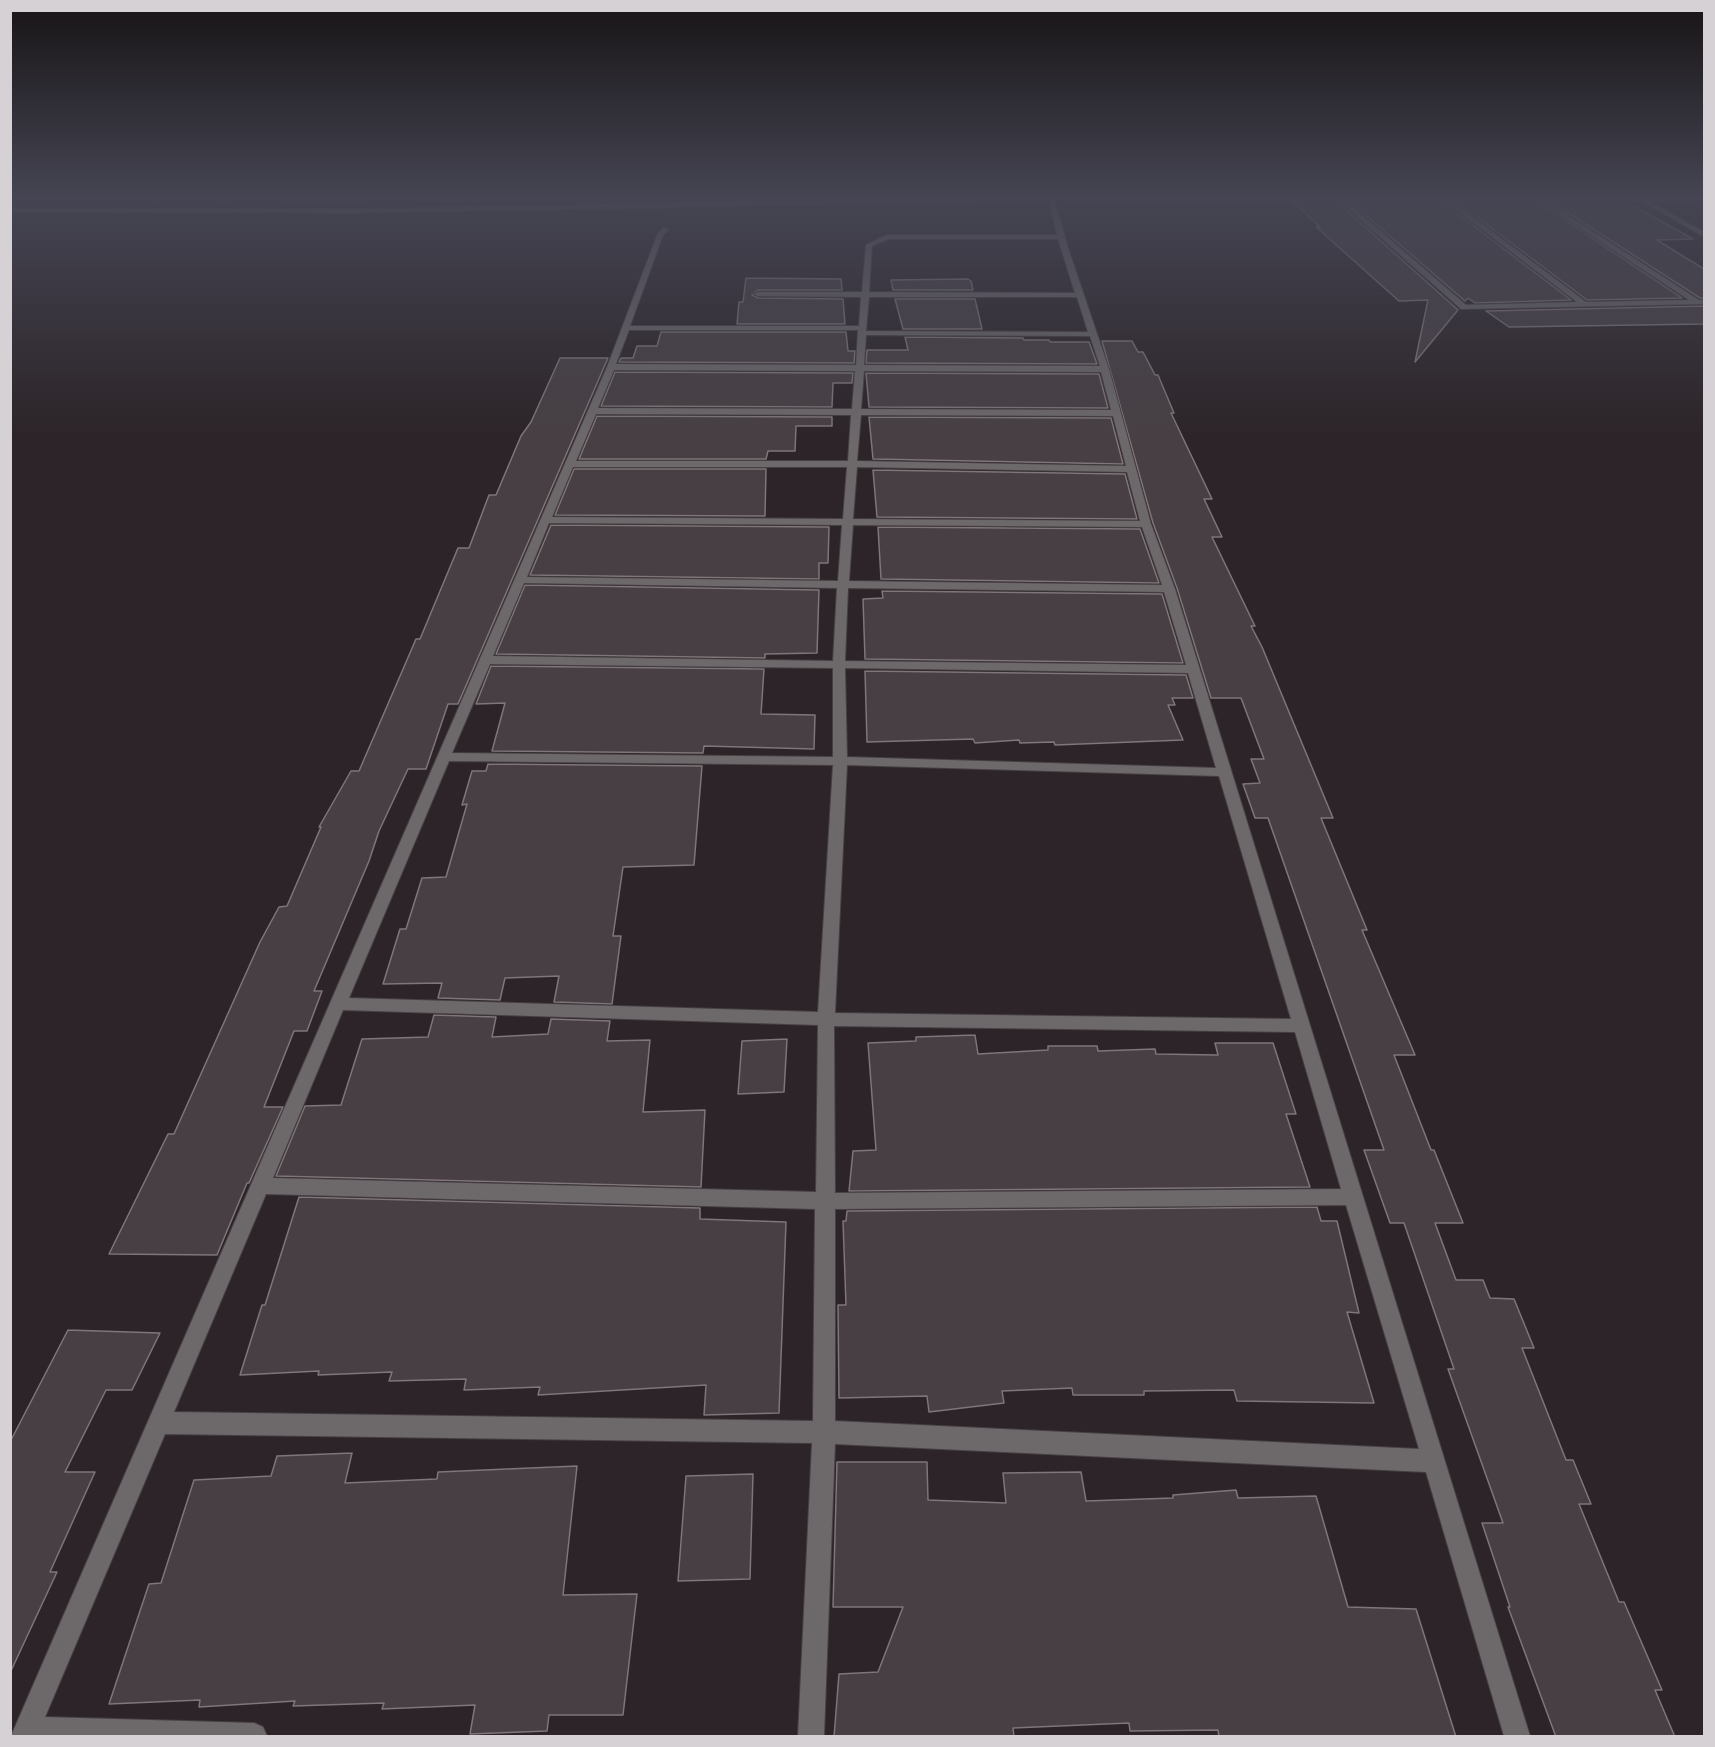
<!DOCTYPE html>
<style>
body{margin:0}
#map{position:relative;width:1715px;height:1747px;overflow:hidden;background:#2c2428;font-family:"Alegreya Sans",sans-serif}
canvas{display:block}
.frame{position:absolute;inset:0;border:12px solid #d6d1d4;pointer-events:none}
</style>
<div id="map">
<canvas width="1715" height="1747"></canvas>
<div class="frame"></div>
</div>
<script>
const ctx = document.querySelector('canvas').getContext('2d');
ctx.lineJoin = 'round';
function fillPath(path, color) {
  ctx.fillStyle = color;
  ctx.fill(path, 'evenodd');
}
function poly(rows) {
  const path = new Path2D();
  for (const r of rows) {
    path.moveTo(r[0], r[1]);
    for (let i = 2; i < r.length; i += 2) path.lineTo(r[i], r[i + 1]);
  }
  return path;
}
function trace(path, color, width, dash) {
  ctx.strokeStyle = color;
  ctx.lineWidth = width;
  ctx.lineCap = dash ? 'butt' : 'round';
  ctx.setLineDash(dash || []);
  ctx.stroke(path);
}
const building = poly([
 [1512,196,1529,196,1682,298,1587,300,1450,197,1512,196],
 [1542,196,1616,196,1693,239,1657,240,1704,269,1704,298,1700,298,1542,196],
 [1436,197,1437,198,1571,300,1475,303,1468,298,1465,301,1347,199,1436,197],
 [1334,199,1458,310,1415,362,1428,300,1399,301,1316,227,1320,227,1291,200,1334,199],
 [746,278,841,279,842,290,758,290,752,295,758,298,843,299,845,324,737,324,739,302,743,302,746,278],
 [968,279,971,281,973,290,893,290,891,280,968,279],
 [895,299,975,299,982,329,903,329,895,299],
 [1704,306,1704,324,1509,327,1486,311,1704,306],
 [661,332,846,332,848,351,855,351,854,363,619,362,621,358,633,358,637,346,657,346,661,332],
 [905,337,1023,338,1024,340,1049,340,1050,342,1089,342,1097,364,866,363,867,350,908,350,905,337],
 [1102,341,1132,341,1138,352,1143,352,1155,375,1158,375,1174,413,1171,413,1212,499,1204,499,1222,537,1212,537,1255,626,1251,626,1262,647,1333,818,1321,818,1367,930,1362,930,1415,1055,1394,1055,1431,1150,1434,1150,1463,1223,1435,1223,1456,1280,1483,1280,1490,1298,1514,1299,1534,1348,1522,1348,1566,1460,1573,1460,1591,1504,1579,1504,1619,1602,1624,1602,1662,1690,1655,1690,1675,1737,1556,1737,1508,1607,1510,1607,1482,1523,1503,1523,1448,1369,1454,1369,1404,1223,1390,1223,1364,1150,1384,1150,1268,818,1255,818,1243,784,1260,783,1251,759,1264,759,1241,698,1211,698,1177,588,1153,523,1102,341],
 [560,358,608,358,458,704,448,704,426,769,408,769,379,831,369,861,314,991,322,991,307,1031,294,1031,264,1107,283,1107,249,1183,247,1183,217,1255,109,1254,168,1134,174,1134,260,942,279,907,287,906,321,827,319,827,351,771,359,771,416,639,420,639,458,548,469,548,489,495,496,495,521,436,531,422,560,358],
 [615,372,853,373,852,383,833,383,832,407,601,406,615,372],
 [866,373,1099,374,1108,408,869,407,866,373],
 [597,416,832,417,832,426,796,426,795,451,768,451,766,459,579,459,597,416],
 [869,417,1111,418,1123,464,873,459,869,417],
 [574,469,766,469,765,516,555,515,574,469],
 [873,470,1125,474,1137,519,877,517,873,470],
 [551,525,829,527,828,563,819,563,819,579,530,575,551,525],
 [878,527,1140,529,1159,583,881,579,878,527],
 [525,585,819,590,817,653,765,654,765,658,496,654,525,585],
 [882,591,1162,594,1183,663,865,659,863,599,883,598,882,591],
 [491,666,764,669,761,714,815,715,814,749,704,746,703,753,492,751,505,703,476,704,491,666],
 [865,671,1186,675,1193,698,1172,698,1175,705,1168,705,1183,740,1055,745,1054,742,1020,743,1019,740,975,743,973,739,867,742,865,671],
 [488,764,702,766,694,865,623,867,613,936,621,936,612,1004,554,1002,559,976,505,978,500,1000,438,998,442,983,383,984,400,929,406,929,422,878,446,877,467,804,462,805,472,771,486,771,488,764],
 [434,1015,496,1017,492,1037,548,1034,551,1019,610,1021,607,1041,650,1040,643,1112,705,1110,701,1187,276,1176,305,1106,341,1105,362,1039,428,1037,434,1015],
 [975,1035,978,1054,1048,1050,1048,1046,1097,1046,1098,1051,1155,1049,1156,1054,1218,1055,1215,1043,1273,1043,1296,1114,1286,1114,1310,1187,849,1191,853,1151,876,1150,868,1043,916,1041,916,1037,975,1035],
 [787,1039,784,1092,738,1094,742,1041,787,1039],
 [299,1197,700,1208,700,1219,786,1222,779,1413,704,1415,706,1385,538,1395,540,1387,464,1390,466,1379,389,1381,392,1372,318,1375,319,1371,240,1375,262,1305,265,1305,299,1197],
 [1317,1207,1321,1221,1337,1221,1359,1313,1347,1312,1374,1403,1237,1401,1234,1390,1144,1391,1144,1395,1073,1395,1072,1388,1002,1391,1004,1403,929,1412,927,1396,839,1398,838,1305,846,1305,843,1221,846,1221,847,1211,1317,1207],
 [68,1330,160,1333,132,1390,106,1390,65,1472,95,1472,50,1572,57,1572,10,1673,10,1442,68,1330],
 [352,1453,345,1483,437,1479,438,1472,577,1466,563,1595,637,1594,623,1715,549,1715,547,1731,470,1734,475,1705,382,1709,384,1703,293,1706,295,1701,199,1707,200,1700,109,1704,149,1584,161,1583,194,1480,271,1476,277,1456,352,1453],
 [837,1462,927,1462,928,1500,1006,1503,1003,1473,1081,1472,1086,1501,1173,1498,1173,1495,1236,1490,1238,1498,1316,1496,1348,1607,1416,1609,1456,1737,1219,1737,1218,1730,1130,1731,1129,1723,1013,1728,1014,1737,834,1737,839,1674,878,1672,903,1607,833,1607,837,1462],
 [753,1474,750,1579,678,1581,686,1476,753,1474]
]);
const minor = poly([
 [1049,196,1242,196,1239,198,1055,200,1068,248,1109,369,1151,524,1175,589,1530,1736,1504,1736,1426,1472,835,1444,824,1736,798,1736,812,1443,165,1434,45,1717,254,1723,263,1727,267,1736,11,1736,607,367,658,233,664,228,669,229,663,235,630,326,859,326,861,297,758,296,754,294,758,292,862,292,866,245,887,235,1057,235,1049,200,356,213,10,212,10,208,356,209,1049,196],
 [888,239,1058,239,1075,293,869,292,872,246,888,239],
 [869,297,1077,297,1088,332,866,331,869,297],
 [629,330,858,330,856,365,616,364,629,330],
 [866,335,1090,336,1100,366,864,365,866,335],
 [614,370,855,371,852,409,598,408,614,370],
 [864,371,1101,372,1111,410,861,409,864,371],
 [596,414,851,415,848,461,576,461,596,414],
 [861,415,1113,416,1126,466,857,461,861,415],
 [573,467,847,467,843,519,552,517,573,467],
 [857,467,1127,472,1140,521,853,519,857,467],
 [549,523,842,525,838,581,527,577,549,523],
 [853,525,1142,527,1162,585,849,581,853,525],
 [524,583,837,588,833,661,493,656,524,583],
 [848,588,1164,592,1186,665,845,661,848,588],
 [490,664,833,668,833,757,452,753,490,664],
 [845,668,1188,673,1216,768,847,757,845,668],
 [449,761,833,765,818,1012,349,998,449,761],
 [847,765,1219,776,1291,1019,835,1013,847,765],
 [343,1010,818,1025,816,1192,273,1178,343,1010],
 [834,1026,1295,1032,1341,1189,835,1193,834,1026],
 [266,1194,815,1209,813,1421,174,1412,266,1194],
 [1346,1205,1419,1449,835,1421,835,1209,1346,1205],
 [1334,196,1340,196,1466,305,1577,302,1438,196,1445,196,1586,302,1689,300,1531,196,1538,196,1699,300,1704,300,1704,304,1461,309,1334,196],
 [1633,196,1640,196,1704,232,1704,237,1633,196]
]);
fillPath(building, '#473f43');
trace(building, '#7f757a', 1.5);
trace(minor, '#474044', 2);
fillPath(minor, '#6d696b');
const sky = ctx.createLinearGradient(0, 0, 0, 440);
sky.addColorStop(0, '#181416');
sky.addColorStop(0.45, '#454553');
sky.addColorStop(1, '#45455300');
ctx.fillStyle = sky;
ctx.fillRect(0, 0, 1715, 440);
</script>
